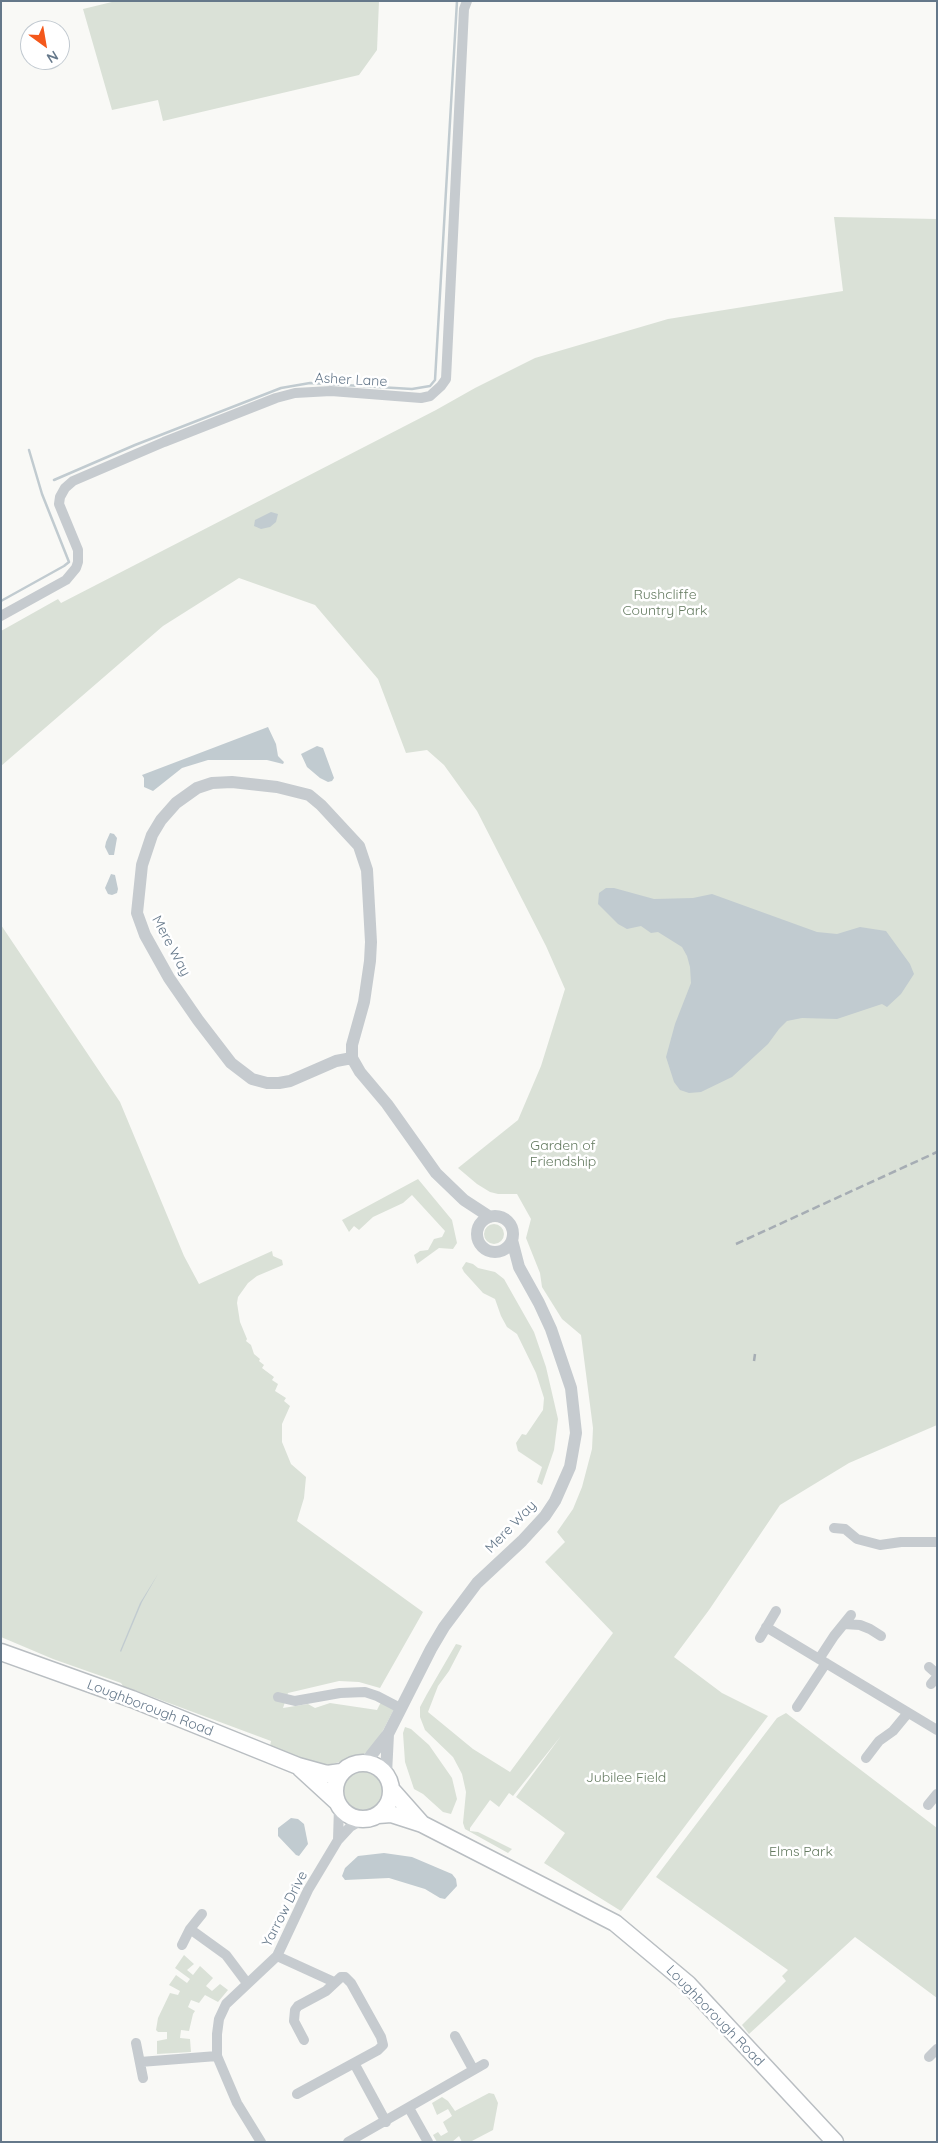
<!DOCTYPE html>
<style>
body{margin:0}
#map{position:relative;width:938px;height:2143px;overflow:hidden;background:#f9f9f6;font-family:Quicksand,sans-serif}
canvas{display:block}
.frame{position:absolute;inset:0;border:2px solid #65788a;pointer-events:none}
.north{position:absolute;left:20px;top:20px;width:50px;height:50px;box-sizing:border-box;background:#fff;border:1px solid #c1c9d0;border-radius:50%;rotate:148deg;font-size:14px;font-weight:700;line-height:20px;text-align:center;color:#65788a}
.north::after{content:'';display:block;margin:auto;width:18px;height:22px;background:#f4581b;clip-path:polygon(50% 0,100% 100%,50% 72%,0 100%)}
</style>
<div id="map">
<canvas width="938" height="2143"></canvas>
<div class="frame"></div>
<div class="north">N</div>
</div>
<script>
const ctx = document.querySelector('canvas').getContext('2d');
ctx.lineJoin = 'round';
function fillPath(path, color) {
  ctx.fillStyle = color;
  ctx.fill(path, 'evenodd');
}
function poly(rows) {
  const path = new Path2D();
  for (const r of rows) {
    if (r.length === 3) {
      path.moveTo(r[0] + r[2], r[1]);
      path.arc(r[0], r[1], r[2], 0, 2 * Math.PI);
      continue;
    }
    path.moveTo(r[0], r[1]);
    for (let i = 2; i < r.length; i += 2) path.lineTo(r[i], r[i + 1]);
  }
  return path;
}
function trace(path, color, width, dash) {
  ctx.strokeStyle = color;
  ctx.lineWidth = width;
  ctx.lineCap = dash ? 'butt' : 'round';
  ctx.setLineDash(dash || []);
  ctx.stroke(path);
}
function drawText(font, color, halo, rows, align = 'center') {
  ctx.font = font + ' Quicksand,sans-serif';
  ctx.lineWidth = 5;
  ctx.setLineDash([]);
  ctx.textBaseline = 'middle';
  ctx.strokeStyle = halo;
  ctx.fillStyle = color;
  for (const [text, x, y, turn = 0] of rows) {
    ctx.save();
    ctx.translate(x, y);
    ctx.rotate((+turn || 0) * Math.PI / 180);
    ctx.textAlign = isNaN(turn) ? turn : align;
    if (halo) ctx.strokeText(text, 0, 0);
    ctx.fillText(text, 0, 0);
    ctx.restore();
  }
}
const green = poly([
 [116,1,379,1,377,50,359,75,163,121,158,100,112,110,83,9],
 [834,217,937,219,937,1425,849,1463,780,1505,709,1610,674,1657,722,1693,768,1716,621,1911,544,1863,565,1833,516,1797,561,1736,513,1796,509,1793,499,1807,490,1800,470,1828,470,1831,478,1832,512,1849,508,1853,465,1829,463,1823,466,1792,462,1774,453,1757,425,1730,420,1717,420,1707,427,1694,456,1644,460,1645,462,1646,449,1671,438,1686,428,1712,473,1749,510,1772,613,1633,545,1562,565,1542,557,1532,573,1509,582,1487,592,1449,593,1428,581,1335,562,1319,542,1287,540,1273,526,1238,531,1219,517,1194,498,1194,490,1192,477,1184,458,1168,518,1120,541,1066,565,989,546,946,477,811,444,765,427,750,406,753,378,679,315,605,239,578,163,626,1,766,1,631,58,599,61,603,436,410,475,388,535,358,668,319,843,291],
 [1,925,120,1102,184,1256,199,1284,272,1251,273,1256,282,1260,283,1265,257,1276,248,1283,238,1297,237,1303,240,1322,247,1339,246,1341,251,1345,254,1354,260,1359,259,1361,264,1365,262,1368,274,1377,272,1380,278,1384,275,1391,286,1398,284,1401,290,1406,282,1424,282,1442,291,1464,306,1477,304,1498,297,1521,423,1612,380,1688,359,1682,339,1681,288,1693,283,1708,308,1704,315,1708,330,1703,377,1710,381,1702,394,1709,375,1746,361,1756,325,1766,310,1762,270,1746,271,1741,123,1686,121,1683,53,1659,1,1637],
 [418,1179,452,1220,457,1243,453,1249,439,1248,417,1264,414,1255,420,1251,428,1250,434,1239,442,1237,445,1231,412,1195,403,1203,373,1217,359,1230,354,1226,349,1232,342,1220],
 [494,1234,10],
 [466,1262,473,1264,478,1268,495,1272,504,1279,534,1332,546,1367,558,1419,554,1450,542,1485,537,1482,542,1467,518,1451,516,1443,522,1434,526,1435,543,1410,544,1398,536,1373,517,1334,507,1327,501,1316,495,1299,483,1293,464,1272,462,1268],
 [786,1713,937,1828,937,1998,855,1937,749,2034,742,2025,786,1981,782,1976,788,1970,656,1877,777,1718],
 [405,1727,411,1729,429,1745,452,1778,457,1799,451,1814,443,1812,423,1794,414,1789,405,1762,403,1733],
 [362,1791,22],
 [184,1955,194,1964,187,1970,193,1975,200,1966,213,1978,206,1986,212,1991,220,1984,228,1990,218,2002,205,1995,199,2003,191,2000,188,2007,195,2011,193,2014,189,2031,181,2030,180,2038,190,2039,191,2052,157,2054,157,2041,167,2039,167,2032,158,2032,156,2030,158,2018,170,1993,178,1995,180,1991,169,1985,176,1975,187,1983,190,1979,175,1968],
 [489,2093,494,2094,498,2103,493,2130,470,2142,462,2142,459,2136,452,2142,437,2142,433,2135,438,2132,441,2136,448,2132,443,2122,452,2116,448,2109,437,2115,432,2103,442,2097,448,2101,455,2111]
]);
const water = poly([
 [271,512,278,514,276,522,270,527,261,529,254,526,255,520],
 [268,727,276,744,278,756,284,762,283,764,267,760,208,760,182,768,153,791,144,787,144,778,142,775],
 [317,746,323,748,334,778,332,781,328,782,320,778,307,767,301,754],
 [110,833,114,834,117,838,114,855,109,855,105,847,106,842],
 [111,874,115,875,118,889,117,893,112,895,108,894,105,888],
 [606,888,614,888,654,899,693,898,712,894,817,932,837,934,860,927,886,931,910,964,914,974,901,994,887,1007,882,1004,837,1019,802,1018,787,1021,779,1029,768,1044,732,1077,701,1092,689,1093,680,1090,674,1082,666,1057,675,1024,691,983,690,967,687,956,682,947,658,932,651,933,641,926,627,929,618,924,598,904,599,893],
 [158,1574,142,1602,121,1652,120,1651,140,1603],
 [291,1818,298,1819,304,1824,308,1844,299,1856,296,1855,278,1836,278,1828],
 [384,1853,412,1857,452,1874,456,1879,457,1886,445,1899,440,1898,425,1889,389,1878,345,1880,342,1876,345,1868,358,1856]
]);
const stream = poly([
 [54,480,135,445,281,388,310,383,412,389,430,386,435,380,457,1],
 [1,601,64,566,69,562,42,494,29,450]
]);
const minor = poly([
 [1,616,66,580,76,568,78,562,78,550,59,504,60,497,65,488,73,481,164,442,276,398,295,393,331,391,421,398,430,396,441,386,446,379,464,9,467,1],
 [834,1528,845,1529,857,1539,880,1545,901,1542,937,1542],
 [844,1624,860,1625,870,1629,881,1636],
 [766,1627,937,1730],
 [760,1638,776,1611],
 [819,1659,834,1636,851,1615],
 [929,1667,937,1674],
 [931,1684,937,1677],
 [278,1697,295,1701,340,1693,365,1692,377,1696,400,1708],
 [797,1707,826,1663],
 [866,1758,879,1741,893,1731,907,1714],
 [928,1805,937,1794],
 [338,1840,339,1807],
 [190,1929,226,1955,247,1983],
 [182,1945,190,1929,202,1914],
 [277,1956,334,1982],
 [455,2036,473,2069],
 [136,2043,143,2078],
 [929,2057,937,2049],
 [140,2062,217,2056],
 [354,2063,386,2122],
 [297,2094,378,2050,383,2045,381,2037,351,1983,345,1977,341,1977,326,1991,298,2006,295,2010,294,2021,304,2040],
 [409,2108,428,2142],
 [261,2142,237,2103,217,2056,217,2034,219,2019,226,2004,277,1956,308,1890,338,1840,350,1827,364,1819],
 [348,2142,484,2064]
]);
const tertiary = poly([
 [232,782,277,787,309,795,321,805,359,846,367,870,371,942,370,961,364,1002,352,1045,352,1058,336,1061,290,1081,279,1083,267,1083,252,1079,231,1063,198,1020,169,978,145,935,137,913,142,865,152,835,161,820,176,803,197,788,212,783,232,782],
 [352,1058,360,1072,387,1104,436,1173,464,1200,490,1217],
 [495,1234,18],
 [365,1763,388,1734,431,1649,444,1627,477,1583,522,1541,545,1516,555,1501,570,1467,576,1433,571,1388,551,1329,539,1303,519,1267,512,1240],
 [386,1774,388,1734]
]);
const primary = poly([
 [1,1652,132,1699,298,1766,327,1774,341,1772],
 [363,1791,28],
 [300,1768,336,1801],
 [391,1789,422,1824],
 [378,1815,391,1814,422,1824,615,1923,688,1984,835,2142]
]);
const rail = poly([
 [736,1244,937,1152],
 [754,1361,755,1354]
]);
const streetNames = [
 ["Asher Lane",351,380,3],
 ["Mere Way",171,946,62],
 ["Mere Way",511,1527,-46],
 ["Loughborough Road",150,1708,21],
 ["Yarrow Drive",285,1909,-63],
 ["Loughborough Road",715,2016,46]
];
const parkNames = [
 ["Rushcliffe",665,595],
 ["Country Park",665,611],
 ["Garden of",563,1146],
 ["Friendship",563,1162],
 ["Jubilee Field",626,1778],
 ["Elms Park",801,1852]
];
fillPath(green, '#dae1d7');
fillPath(water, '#c1cbd0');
trace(stream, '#c1cbd0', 2.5);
trace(primary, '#b9bec2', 19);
trace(minor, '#c6cbcf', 10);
trace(tertiary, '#c6cbcf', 12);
trace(primary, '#fff', 16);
trace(rail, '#a6adb4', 2.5, [8, 4]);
drawText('14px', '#65788a', '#fff', streetNames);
drawText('14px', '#657b61', '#fff', parkNames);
</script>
